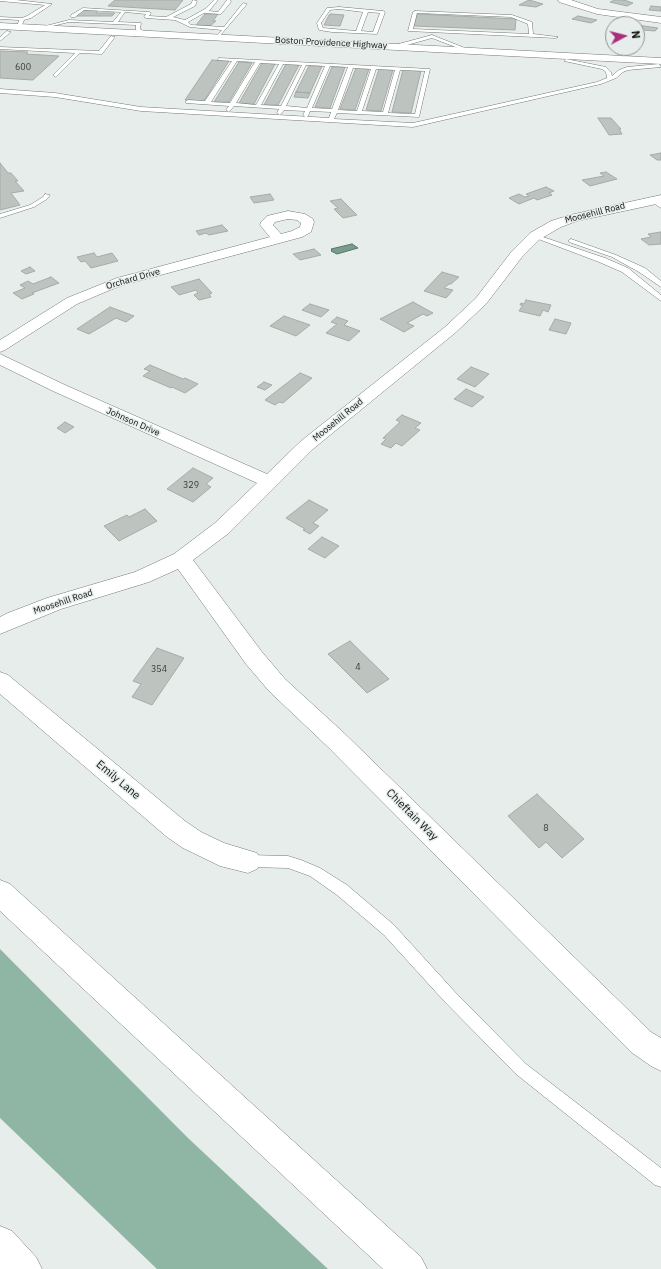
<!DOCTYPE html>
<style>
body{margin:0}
#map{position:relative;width:661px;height:1269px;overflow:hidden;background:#e6edea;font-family:"IBM Plex Sans",sans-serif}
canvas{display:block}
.north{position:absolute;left:605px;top:16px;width:40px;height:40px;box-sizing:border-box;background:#e6edea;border:1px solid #909593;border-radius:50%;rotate:83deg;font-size:11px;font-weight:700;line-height:16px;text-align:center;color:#0f1110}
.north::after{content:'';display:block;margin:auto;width:14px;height:18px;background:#aa2d7e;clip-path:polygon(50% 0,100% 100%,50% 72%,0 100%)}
</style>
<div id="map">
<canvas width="661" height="1269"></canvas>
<div class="north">N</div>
</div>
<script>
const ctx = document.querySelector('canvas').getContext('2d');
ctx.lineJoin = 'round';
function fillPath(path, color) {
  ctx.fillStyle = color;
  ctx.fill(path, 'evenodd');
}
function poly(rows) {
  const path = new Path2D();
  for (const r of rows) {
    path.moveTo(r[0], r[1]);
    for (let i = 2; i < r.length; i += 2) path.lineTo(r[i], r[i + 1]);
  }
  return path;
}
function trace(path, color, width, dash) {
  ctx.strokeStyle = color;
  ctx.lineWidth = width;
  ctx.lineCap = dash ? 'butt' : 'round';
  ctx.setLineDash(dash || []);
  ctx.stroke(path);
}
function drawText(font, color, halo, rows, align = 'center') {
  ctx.font = font + ' "IBM Plex Sans",sans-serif';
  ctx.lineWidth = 3;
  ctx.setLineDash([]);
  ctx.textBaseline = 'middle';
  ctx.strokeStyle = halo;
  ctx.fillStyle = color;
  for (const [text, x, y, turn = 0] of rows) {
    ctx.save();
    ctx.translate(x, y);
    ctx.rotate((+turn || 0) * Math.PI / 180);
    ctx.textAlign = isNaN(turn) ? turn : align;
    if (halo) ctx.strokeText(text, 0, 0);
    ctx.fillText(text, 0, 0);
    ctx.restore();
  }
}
const forest = poly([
 [0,949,188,1138,328,1269,157,1269,0,1118]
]);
const water = poly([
 [352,244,358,248,337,254,331,251,332,250,331,249,352,244]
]);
const building = poly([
 [115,0,183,0,175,10,108,6,115,0],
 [529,0,543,4,536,7,519,5,529,0],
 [615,0,624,0,633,3,627,6,610,2,615,0],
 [651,6,661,7,661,11,649,10,651,6],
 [83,10,98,10,96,13,115,13,112,16,76,16,83,10],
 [205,14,218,14,213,21,216,21,210,26,196,25,205,14],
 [331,14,344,15,340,26,324,25,329,15,331,14],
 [417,14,516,19,515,30,414,26,417,14],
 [578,16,597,20,591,23,572,19,578,16],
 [637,25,658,28,655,31,643,30,642,31,637,31,637,25],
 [0,51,28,52,26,54,59,56,33,80,0,78,0,51],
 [212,60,229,61,204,101,185,100,212,60],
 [239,62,252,63,229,102,214,102,239,62],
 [262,63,275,64,254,104,239,103,262,63],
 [286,64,299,65,278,105,264,105,286,64],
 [309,66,322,66,310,93,296,92,309,66],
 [332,67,345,67,330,108,315,107,332,67],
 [356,68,369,69,355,110,340,109,356,68],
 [379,69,393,70,381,111,366,110,379,69],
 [403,70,421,71,411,113,392,112,403,70],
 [296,92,310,93,308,98,294,97,296,92],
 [598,118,611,118,621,129,619,129,622,134,609,135,598,118],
 [661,153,661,160,657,160,650,155,661,153],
 [0,163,8,173,11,173,18,181,15,181,24,191,11,193,20,205,0,210,0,163],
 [606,172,617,179,590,186,582,180,604,176,600,173,606,172],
 [546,187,554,191,549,193,552,195,537,200,534,198,519,204,509,198,519,194,525,197,529,196,526,194,546,187],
 [270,194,274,200,254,203,250,197,270,194],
 [341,199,357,215,343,218,334,209,338,208,330,201,341,199],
 [222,225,228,231,209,235,206,233,199,235,196,231,222,225],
 [661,232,661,244,649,245,641,239,651,237,648,234,661,232],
 [314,249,321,255,300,260,293,254,314,249],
 [94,253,97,257,112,253,118,261,91,268,85,261,81,262,77,257,94,253],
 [30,267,35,271,26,274,21,271,30,267],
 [442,272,459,277,451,284,449,284,444,288,453,290,446,298,424,291,442,272],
 [51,277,59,283,32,293,34,294,22,299,13,293,25,288,20,285,28,281,33,284,51,277],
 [199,279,212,293,209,294,211,297,199,300,194,295,198,293,196,290,179,295,171,287,199,279],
 [526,300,551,305,548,312,543,310,540,316,519,311,523,305,520,305,521,303,524,304,526,300],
 [413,302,433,313,427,316,423,314,407,323,414,326,404,332,380,319,413,302],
 [310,304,329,310,321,317,302,310,310,304],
 [110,307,134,316,126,322,116,318,89,334,77,329,110,307],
 [284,316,310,325,296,336,270,326,284,316],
 [337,317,348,321,344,325,360,331,349,341,326,333,337,324,331,322,337,317],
 [555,319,571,323,566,334,549,330,555,319],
 [150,365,183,379,185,378,198,384,185,393,172,387,171,388,143,376,150,371,144,369,150,365],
 [471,367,489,374,475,387,457,379,471,367],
 [300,373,312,378,283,403,279,402,275,405,265,400,300,373],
 [264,382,272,385,265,390,257,387,264,382],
 [466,389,484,397,472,407,454,399,466,389],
 [402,415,421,423,415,428,420,430,402,446,396,443,391,448,381,444,386,439,383,438,400,422,396,420,402,415],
 [65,422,74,427,65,433,57,428,65,422],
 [193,468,213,478,206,484,211,487,193,502,167,489,193,468],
 [309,500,328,510,313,523,319,526,310,534,303,530,305,529,286,518,309,500],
 [145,509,157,521,119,541,104,526,127,515,129,517,145,509],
 [322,537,339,546,325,558,308,549,322,537],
 [350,641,389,679,367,693,328,654,350,641],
 [157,648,184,658,152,705,132,697,141,684,133,681,157,648],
 [537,794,584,839,562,858,546,842,539,848,508,816,537,794]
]);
const service = poly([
 [0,0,16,0,52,4,31,18,24,20,21,27,19,28,17,27,19,20,0,19,0,17,22,18,27,16,45,5,0,1,0,0],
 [193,0,197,1,195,6,173,17,185,20,205,9,214,0,218,0,209,11,218,12,227,0,230,0,231,2,221,14,204,13,188,22,191,25,224,27,243,3,247,4,218,38,216,37,222,30,190,27,175,20,146,18,144,17,146,14,125,12,118,22,141,23,140,29,145,32,145,34,141,34,136,30,136,25,69,22,40,29,38,28,69,20,113,22,121,12,84,10,75,17,71,17,71,15,83,8,149,12,151,13,149,16,166,17,191,4,193,0],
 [339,7,383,11,385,12,377,34,332,32,319,30,317,23,327,8,339,7],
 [339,9,363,12,356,31,323,28,321,23,330,10,339,9],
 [368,12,380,13,373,32,361,31,368,12],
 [415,11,512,15,532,22,533,34,558,37,556,38,408,31,413,12,415,11],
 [417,13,511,17,528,24,529,34,413,29,417,13],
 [7,31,11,32,0,41,0,37,7,31],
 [432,35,470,50,466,51,432,38,407,45,393,47,391,46,432,35],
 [111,36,115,37,102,54,80,53,56,77,54,76,54,74,75,53,0,49,0,47,99,51,111,36],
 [219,58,430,69,419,117,337,113,334,119,413,123,597,82,607,78,606,72,602,69,564,61,566,59,606,67,611,72,612,76,619,70,627,67,659,64,661,67,628,70,623,72,616,78,601,84,413,127,141,111,55,97,0,93,0,89,55,93,141,107,329,118,331,112,310,111,308,116,306,117,303,115,305,111,284,110,280,115,277,113,279,109,234,106,229,112,226,110,229,106,186,103,185,102,188,100,205,101,232,61,217,60,219,58],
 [237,61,255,62,230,103,211,102,237,61],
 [260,63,279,64,256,105,236,103,260,63],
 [283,64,302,65,281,106,261,105,283,64],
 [306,65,325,66,307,108,286,106,306,65],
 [330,66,348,67,332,109,312,108,330,66],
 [353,68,371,69,357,111,338,110,353,68],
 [376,69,395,70,383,112,362,111,376,69],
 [400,70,425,71,415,114,388,113,400,70],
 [45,194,50,195,47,199,34,207,0,218,0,214,30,205,43,197,45,194],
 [652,198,661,203,661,208,650,201,649,200,652,198],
 [533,235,537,235,605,258,628,268,661,295,661,301,622,272,599,262,533,237,533,235],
 [571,239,616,255,645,268,661,281,661,287,639,272,612,257,569,242,569,240,571,239],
 [248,855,288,856,301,860,320,868,347,885,394,925,455,992,526,1064,661,1168,661,1187,655,1185,516,1074,445,1002,384,935,337,895,310,876,288,868,248,867,243,865,241,861,243,857,248,855]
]);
const minor = poly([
 [558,0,571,0,598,9,661,17,661,23,597,14,559,2,558,0],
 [661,195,661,203,577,221,561,227,540,239,522,257,486,304,455,333,313,449,229,533,193,560,262,652,285,679,344,733,651,1032,661,1038,661,1071,651,1066,631,1052,328,747,269,691,246,664,178,569,149,582,61,609,0,634,0,617,8,613,47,598,135,572,174,554,215,523,257,483,53,391,0,365,0,354,65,385,267,474,301,441,445,327,476,298,512,251,530,233,551,221,570,215,661,195],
 [288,211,305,214,313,219,314,222,311,232,302,237,127,284,110,290,77,304,5,350,0,352,0,340,67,298,117,278,270,237,260,225,261,222,267,216,288,211],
 [288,219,297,220,301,223,300,227,292,231,281,234,273,225,275,222,288,219],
 [0,672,8,675,185,821,201,832,224,843,257,853,261,861,257,869,248,873,220,866,183,848,167,837,0,694,0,672]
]);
const primary = poly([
 [0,23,661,58,661,64,0,29,0,23]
]);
const motorway = poly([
 [0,880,10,884,421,1257,427,1269,383,1269,0,911,0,880],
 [0,1226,12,1231,36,1257,42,1269,0,1269,0,1226]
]);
const farStreetnames = [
 ["Boston Providence Highway",331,43,3],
 ["Moosehill Road",595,213,-14],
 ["Orchard Drive",133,279,-16],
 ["Moosehill Road",338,420,-39],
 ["Johnson Drive",133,422,24],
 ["Moosehill Road",63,602,-18]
];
const numberNames = [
 ["600",23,67],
 ["329",191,485],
 ["4",358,667],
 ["354",159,669],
 ["8",546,828]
];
const streetNames = [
 ["Emily Lane",118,780,40],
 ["Chieftain Way",412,815,45]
];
fillPath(forest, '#8fb6a5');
fillPath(water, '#779e8d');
trace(water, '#587468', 1);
fillPath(building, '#bdc4c0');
trace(building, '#a5aba8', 1);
trace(service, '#737a76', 1);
trace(minor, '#737a76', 1);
trace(primary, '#737a76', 1);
trace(motorway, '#737a76', 1);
fillPath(service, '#fff');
fillPath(minor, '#fff');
fillPath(primary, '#fff');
fillPath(motorway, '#fff');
drawText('9px', '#0f1110', '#e6edea', farStreetnames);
drawText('9px', '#3a3e3c', null, numberNames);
drawText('11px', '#0f1110', '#e6edea', streetNames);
</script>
